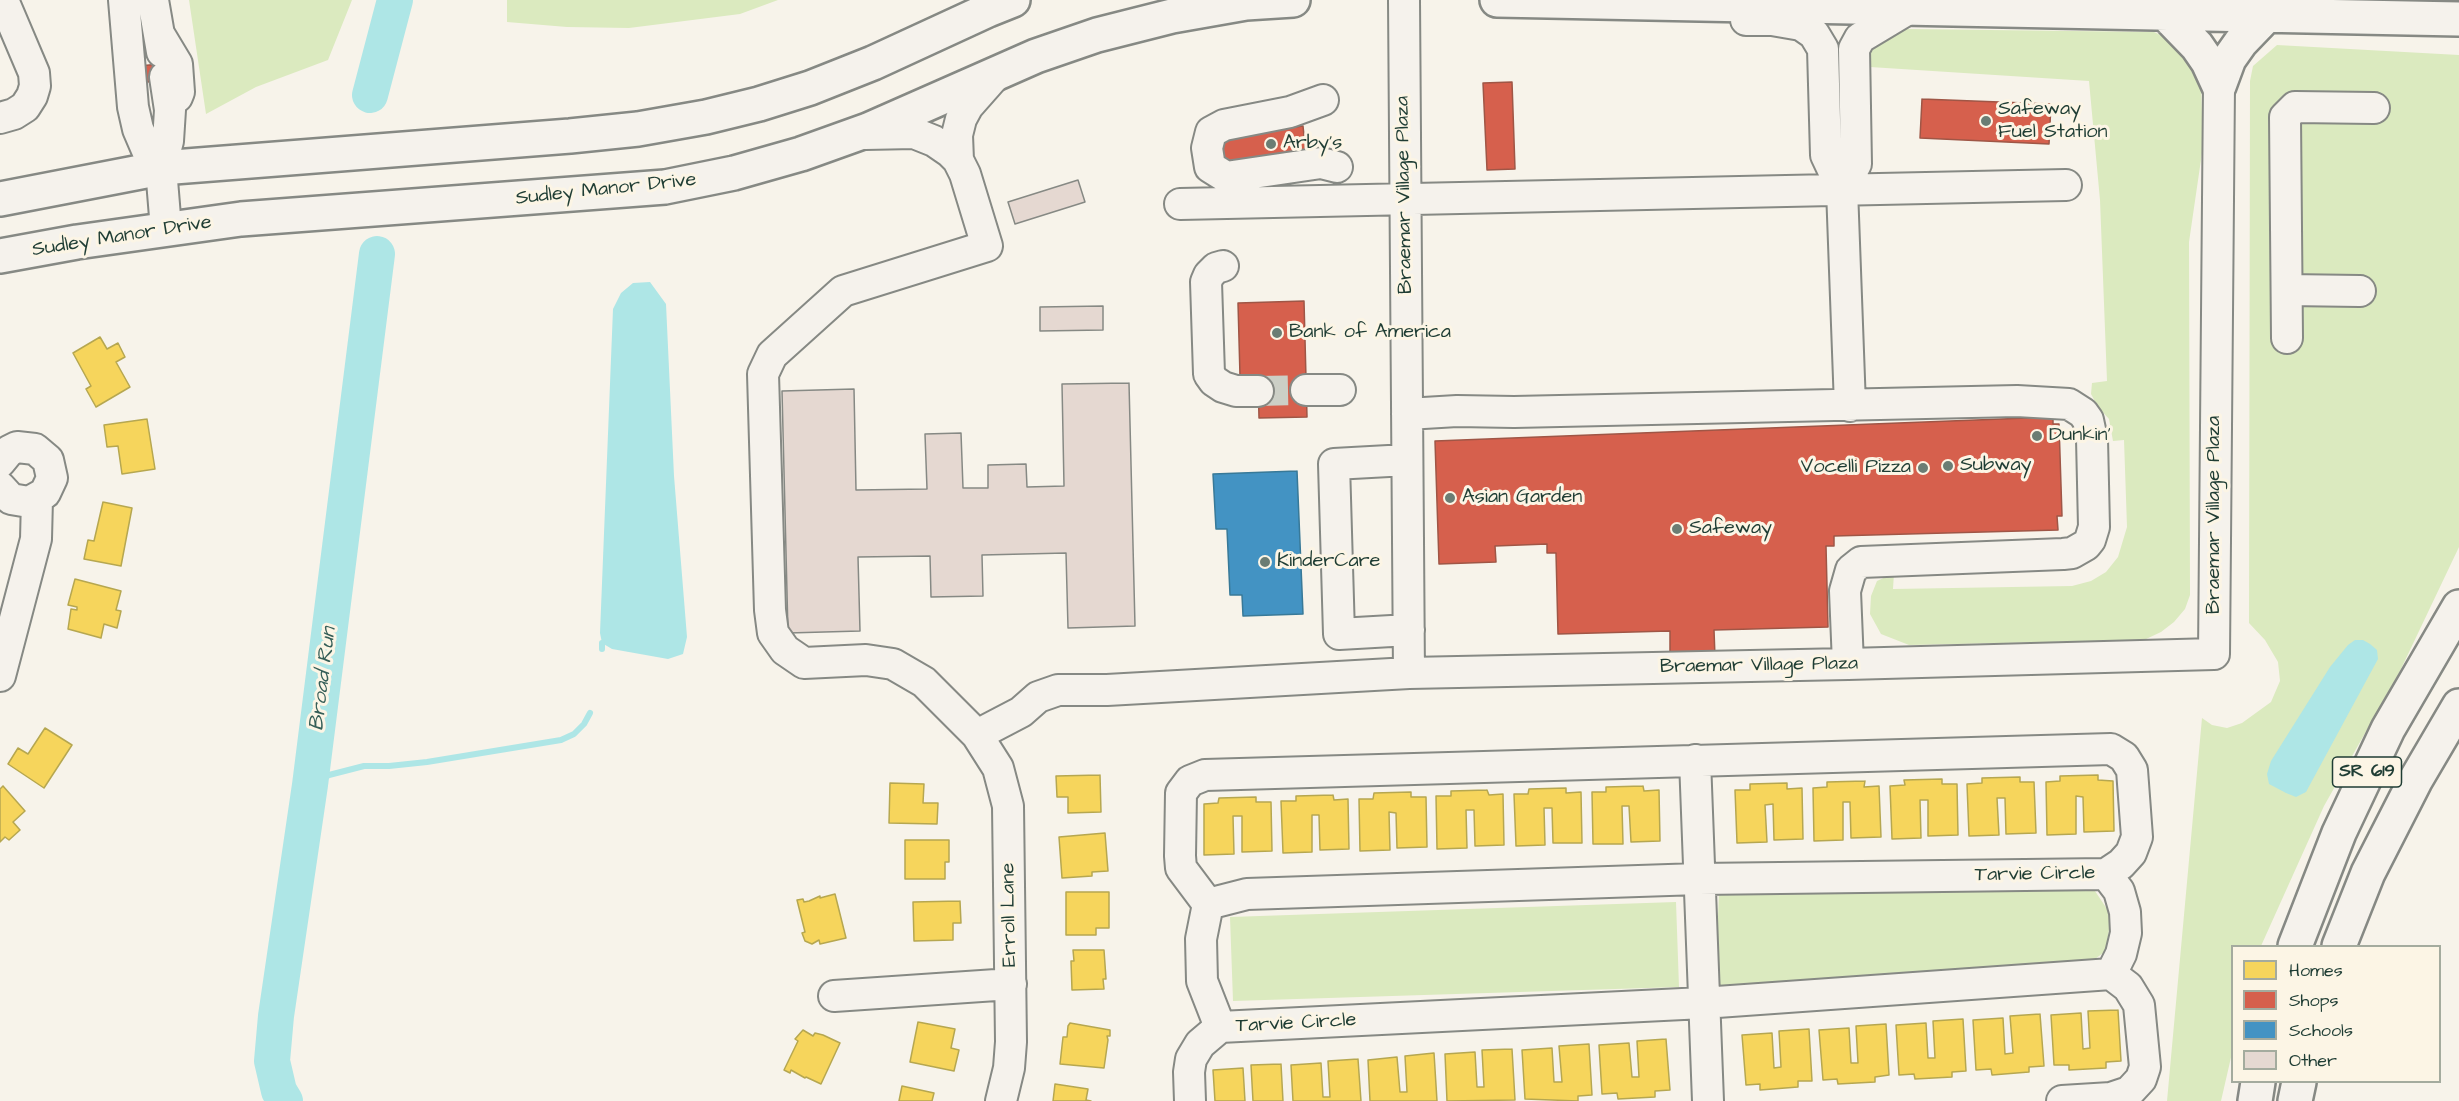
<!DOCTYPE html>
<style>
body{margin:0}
#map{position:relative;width:2459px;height:1101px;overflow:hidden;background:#f7f3ea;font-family:"Architects Daughter",sans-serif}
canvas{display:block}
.legend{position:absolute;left:2231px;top:945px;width:210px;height:138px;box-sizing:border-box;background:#fcf5e5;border:2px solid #a4ab9e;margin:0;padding:8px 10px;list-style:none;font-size:18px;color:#1f3d34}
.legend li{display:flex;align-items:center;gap:12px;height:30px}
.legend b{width:30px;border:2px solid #a4ab9e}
</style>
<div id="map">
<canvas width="2459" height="1101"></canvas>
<ul class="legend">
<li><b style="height:16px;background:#f6d55c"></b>Homes</li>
<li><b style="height:16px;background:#d6604d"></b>Shops</li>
<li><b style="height:16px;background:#4393c3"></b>Schools</li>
<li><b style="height:16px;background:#e5d8d1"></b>Other</li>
</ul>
</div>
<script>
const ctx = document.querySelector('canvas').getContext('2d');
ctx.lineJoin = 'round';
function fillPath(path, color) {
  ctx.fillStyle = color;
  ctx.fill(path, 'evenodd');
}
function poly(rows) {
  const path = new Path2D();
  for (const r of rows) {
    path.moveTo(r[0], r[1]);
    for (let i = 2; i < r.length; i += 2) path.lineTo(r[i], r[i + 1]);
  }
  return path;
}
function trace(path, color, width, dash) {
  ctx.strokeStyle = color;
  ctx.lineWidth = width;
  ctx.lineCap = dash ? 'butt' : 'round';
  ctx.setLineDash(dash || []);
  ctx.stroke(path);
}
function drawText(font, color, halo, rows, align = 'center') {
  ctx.font = font + ' "Architects Daughter",sans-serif';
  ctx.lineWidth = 6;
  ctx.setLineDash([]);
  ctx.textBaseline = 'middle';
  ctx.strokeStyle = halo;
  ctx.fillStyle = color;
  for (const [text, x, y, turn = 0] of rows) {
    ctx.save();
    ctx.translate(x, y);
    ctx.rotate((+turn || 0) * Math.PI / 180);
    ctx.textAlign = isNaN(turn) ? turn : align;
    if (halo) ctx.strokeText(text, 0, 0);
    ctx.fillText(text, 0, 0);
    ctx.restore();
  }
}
const green = poly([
 [189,0,352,0,328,60,256,87,206,114],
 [507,0,778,0,740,14,629,28,567,27,507,22],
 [1908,29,2154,32,2171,40,2184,51,2201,82,2203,146,2189,242,2190,595,2185,609,2174,622,2161,632,2144,640,1909,645,1881,634,1870,614,1871,596,1877,581,1894,573,1893,589,2072,586,2091,581,2106,572,2118,557,2127,527,2124,440,2113,441,2109,419,2098,407,2091,394,2092,383,2107,381,2100,200,2089,81,1870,67,1870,52,1876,43,1894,31],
 [2277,45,2459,55,2459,547,2400,671,2324,806,2261,946,2232,946,2232,1053,2221,1101,2167,1101,2202,718,2212,725,2227,728,2242,723,2271,702,2280,681,2278,662,2265,640,2249,623,2250,81,2253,66],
 [2078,883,2095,891,2111,915,2106,951,2092,961,1715,986,1719,893],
 [1676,902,1679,987,1233,1001,1230,917]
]);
const water = poly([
 [650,282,666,304,674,476,687,637,683,654,668,659,612,649,602,643,600,633,613,309,621,293,633,283],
 [2355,640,2363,640,2370,644,2377,650,2378,659,2306,792,2296,797,2286,793,2269,784,2267,774,2271,761,2330,667,2348,645]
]);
const homes = poly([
 [100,337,107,349,118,343,125,357,116,362,130,387,96,407,86,389,91,386,73,353,100,337],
 [147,419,155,469,122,474,118,446,107,447,104,425,147,419],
 [103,502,132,508,121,566,84,559,88,540,94,541,103,502],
 [75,579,121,591,116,610,121,611,117,628,104,624,101,638,68,629,71,609,77,610,77,607,68,605,75,579],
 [45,728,72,745,44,788,8,764,18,748,28,754,45,728],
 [1100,775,1101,812,1068,813,1068,797,1057,797,1056,776,1100,775],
 [2098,775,2098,780,2113,781,2114,831,2084,832,2083,797,2076,796,2076,834,2047,835,2046,782,2060,781,2060,776,2098,775],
 [2020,777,2020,782,2034,782,2036,833,2006,834,2005,798,1997,798,1999,835,1969,836,1967,784,1982,783,1982,778,2020,777],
 [1942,779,1942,784,1957,784,1958,835,1928,836,1928,800,1920,800,1921,838,1892,839,1890,786,1905,785,1904,780,1942,779],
 [1865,781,1864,787,1879,786,1881,837,1851,838,1850,802,1843,802,1843,840,1814,841,1813,788,1827,787,1827,782,1865,781],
 [890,783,924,784,923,803,938,803,937,824,889,823,890,783],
 [1787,783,1787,789,1802,788,1803,839,1774,840,1773,804,1765,805,1767,842,1737,843,1735,790,1750,790,1750,784,1787,783],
 [3,786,25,811,13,822,20,830,9,840,5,837,0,842,0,789,3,786],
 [1643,786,1644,791,1659,790,1660,841,1631,842,1629,806,1622,806,1623,844,1593,844,1592,792,1606,792,1606,787,1643,786],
 [1566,788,1566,793,1581,792,1582,843,1553,843,1552,808,1544,808,1545,845,1516,846,1514,794,1528,794,1529,789,1566,788],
 [1487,790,1489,795,1503,794,1504,845,1475,846,1474,810,1466,810,1467,848,1437,849,1436,796,1451,796,1451,791,1487,790],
 [1411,792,1411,797,1426,797,1427,847,1397,848,1396,813,1389,812,1390,850,1360,851,1359,799,1373,799,1374,793,1411,792],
 [1333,795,1334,800,1348,799,1349,849,1320,850,1319,815,1312,815,1312,852,1283,853,1281,801,1296,801,1296,796,1333,795],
 [1256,797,1256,802,1271,802,1272,851,1242,852,1242,816,1233,816,1234,854,1204,855,1204,804,1218,803,1219,798,1256,797],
 [1105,833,1108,871,1092,872,1092,876,1062,878,1059,837,1105,833],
 [905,840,949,840,949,862,945,862,945,879,905,879,905,840],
 [1066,892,1109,892,1109,928,1096,928,1096,935,1066,935,1066,892],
 [835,894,846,938,820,944,819,940,812,944,805,941,802,933,805,932,797,900,803,899,804,902,809,901,820,896,820,898,835,894],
 [960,901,961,923,953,923,953,940,914,941,913,902,960,901],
 [1073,950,1104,950,1106,979,1103,979,1104,989,1072,990,1071,961,1074,961,1073,950],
 [2118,1010,2121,1061,2106,1062,2106,1068,2069,1070,2069,1065,2054,1065,2051,1015,2081,1013,2083,1049,2090,1048,2088,1011,2118,1010],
 [2040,1014,2044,1066,2029,1067,2029,1072,1992,1075,1991,1069,1976,1070,1973,1020,2003,1018,2005,1054,2013,1053,2010,1016,2040,1014],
 [1963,1019,1966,1071,1952,1072,1952,1077,1915,1079,1914,1074,1899,1075,1896,1025,1926,1023,1928,1058,1935,1058,1933,1021,1963,1019],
 [918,1022,955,1029,951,1048,959,1050,954,1071,910,1062,918,1022],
 [1070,1023,1110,1030,1110,1036,1107,1036,1108,1040,1104,1068,1060,1064,1063,1037,1067,1037,1068,1026,1070,1023],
 [1886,1024,1889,1075,1875,1077,1875,1082,1838,1084,1837,1079,1823,1080,1819,1030,1849,1028,1851,1063,1858,1063,1856,1026,1886,1024],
 [1809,1029,1812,1081,1798,1081,1798,1087,1760,1090,1760,1084,1746,1085,1742,1035,1772,1033,1774,1068,1781,1067,1779,1031,1809,1029],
 [803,1030,813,1036,815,1033,823,1035,840,1043,821,1084,806,1077,805,1078,791,1070,790,1073,784,1070,798,1041,795,1039,803,1030],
 [1666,1039,1670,1090,1655,1091,1655,1097,1618,1099,1617,1093,1602,1094,1599,1045,1629,1043,1632,1077,1639,1077,1637,1041,1666,1039],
 [1589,1044,1592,1095,1578,1096,1578,1101,1525,1099,1522,1050,1552,1048,1554,1082,1562,1082,1559,1046,1589,1044],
 [1512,1049,1515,1100,1447,1101,1445,1054,1475,1052,1477,1087,1484,1087,1482,1050,1512,1049],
 [1434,1053,1437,1101,1370,1101,1368,1060,1397,1057,1400,1092,1407,1092,1405,1056,1434,1053],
 [1358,1059,1361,1101,1293,1101,1291,1065,1321,1063,1323,1097,1330,1097,1328,1061,1358,1059],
 [1281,1064,1283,1101,1253,1101,1251,1065,1281,1064],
 [1243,1068,1245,1101,1215,1101,1213,1070,1243,1068],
 [1055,1084,1088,1089,1086,1100,1091,1101,1053,1101,1055,1084],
 [902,1086,934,1093,932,1101,899,1101,902,1086]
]);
const shops = poly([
 [170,63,159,80,142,83,139,66,170,63],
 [1512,82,1515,169,1487,170,1483,83,1512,82],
 [1922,99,2051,104,2049,144,1920,138,1922,99],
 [1303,126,1306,155,1224,165,1220,137,1303,126],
 [1304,301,1307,417,1259,418,1258,375,1240,376,1238,303,1304,301],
 [2053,417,2053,424,2059,424,2062,516,2057,516,2058,530,1834,536,1834,546,1826,546,1828,627,1714,630,1715,657,1670,658,1670,631,1558,634,1556,553,1547,553,1547,544,1495,546,1496,562,1439,564,1435,441,2053,417]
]);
const schools = poly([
 [1297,471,1303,614,1243,616,1242,595,1230,595,1227,529,1216,529,1213,474,1297,471]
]);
const stream = poly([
 [602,649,602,643],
 [310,785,329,775,364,766,389,766,427,762,561,740,574,734,584,724,590,713]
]);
const river = poly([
 [370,95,395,0],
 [285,1101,279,1091,272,1061,276,1016,310,785,377,254]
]);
const building = poly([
 [1078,180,1085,202,1015,224,1008,202,1078,180],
 [1103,306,1103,330,1040,331,1040,307,1103,306],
 [1129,383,1135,626,1068,628,1066,553,982,555,983,596,931,597,930,556,858,557,860,631,788,633,782,391,854,389,856,490,927,489,925,434,961,433,963,488,988,488,988,465,1026,464,1027,487,1064,486,1062,384,1129,383]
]);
const minorTunnel = poly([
 [1258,391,1306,390]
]);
const minor = poly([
 [124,0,133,107,138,129,147,150,161,168],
 [153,0,162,52],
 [1404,0,1409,673],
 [1746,20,1772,20,1801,25,1814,34,1823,49,1826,155,1842,189,1856,164,1854,49,1860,38,1910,8],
 [159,34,177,64,179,92,177,97],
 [165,77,170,110,168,141,161,168,166,229],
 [1323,100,1290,112,1224,125,1211,132,1207,148,1210,167,1226,177,1321,163,1337,167],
 [0,118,14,114,25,107,32,96,35,86,34,73,3,0],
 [865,134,914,133,934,141,950,152,958,160,965,174,987,246,843,291,772,355,763,374,770,610,773,633,785,650,804,663,866,660,893,664,924,682,977,735,998,768,1008,806,1011,1042,1009,1068,1001,1101],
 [958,160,957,135,961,119,968,106,998,72],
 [1842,189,1850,406],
 [1180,204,2066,185],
 [1223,266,1216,268,1209,275,1206,282,1209,374,1214,381,1223,387,1236,391,1258,391],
 [2288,290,2360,291],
 [2287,338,2285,117,2295,107,2374,108],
 [1306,390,1340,390],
 [1407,414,1457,411,1514,412,2017,401,2069,404,2083,413,2088,420,2092,439,2094,527,2090,540,2086,545,2072,553,2063,554,1861,562,1851,570,1845,591,1848,664],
 [1407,460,1334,464,1339,634,1409,630],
 [0,462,9,451,17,447,35,449,48,460,52,478,45,493,29,502,11,499,0,487],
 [0,676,36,539,37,499],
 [977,735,1021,712,1038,697,1058,690,1107,690,1409,673,1848,664,2214,654,2219,86],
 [1695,760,1708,1101],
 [2106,874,2119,891,2125,912,2126,933,2121,954,2111,974,1703,1003,1220,1027,1202,981,1201,939,1208,904,1247,894,1699,879,2106,874],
 [1208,904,1181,868,1180,856,1181,793,1190,781,1205,775,2111,749,2124,757,2132,770,2137,837,2131,853,2121,864,2106,874],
 [834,996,1011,984],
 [1190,1101,1189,1072,1191,1059,1200,1044,1220,1027],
 [2062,1101,2111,1098,2129,1092,2141,1079,2145,1067,2139,1005,2128,987,2111,974]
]);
const major = poly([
 [1497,0,2459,19],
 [2165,13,2197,46,2208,62,2219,86],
 [2219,86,2229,59,2241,42,2267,15],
 [0,199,161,168,570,136,638,129,706,117,759,104,810,88,873,63,988,10,1013,0],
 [0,256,77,242,241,219,665,187,734,173,801,154,868,130,1036,56,1097,35,1172,16,1246,3,1293,0],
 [2295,946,2339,833,2388,729,2459,607],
 [2339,946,2368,873,2415,781,2459,706],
 [2255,1101,2258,1082],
 [2295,1101,2299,1082]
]);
const markers = [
 [1986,121,6,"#6b7d74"],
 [1271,144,6,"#6b7d74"],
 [1277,333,6,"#6b7d74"],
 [2037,436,6,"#6b7d74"],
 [1948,466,6,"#6b7d74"],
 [1923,468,6,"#6b7d74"],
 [1450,498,6,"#6b7d74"],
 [1677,529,6,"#6b7d74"],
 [1265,562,6,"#6b7d74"]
];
const shields = [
 [2367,772,69]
];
const shieldNames = [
 ["SR 619",2367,772]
];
const poiNames = [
 ["Safeway",1998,110],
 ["Fuel Station",1998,133],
 ["Arby's",1283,144],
 ["Bank of America",1289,333],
 ["Dunkin'",2049,436],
 ["Subway",1960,466],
 ["Vocelli Pizza",1911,468,"right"],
 ["Asian Garden",1462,498],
 ["Safeway",1689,529],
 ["KinderCare",1277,562]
];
const streetNames = [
 ["Sudley Manor Drive",606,190,-6],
 ["Braemar Village Plaza",1405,195,-91],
 ["Sudley Manor Drive",122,237,-9],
 ["Braemar Village Plaza",2215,515,-90],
 ["Braemar Village Plaza",1759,666,-1],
 ["Tarvie Circle",2035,875,-1],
 ["Erroll Lane",1010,915,-91],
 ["Tarvie Circle",1296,1024,-3]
];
const waterNames = [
 ["Broad Run",324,679,-83]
];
fillPath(green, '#dbeabf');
fillPath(water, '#aee6e6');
fillPath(homes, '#f6d55c');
trace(homes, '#b6a750', 1.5);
fillPath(shops, '#d6604d');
trace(shops, '#9f5646', 1.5);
fillPath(schools, '#4393c3');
trace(schools, '#387998', 1.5);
trace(stream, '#aee6e6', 6);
trace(river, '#aee6e6', 36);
fillPath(building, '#e5d8d1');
trace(building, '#868984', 1.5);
trace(minorTunnel, '#cccfc6', 30, [30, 15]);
trace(minor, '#868984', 34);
trace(major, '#868984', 38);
trace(minor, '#f5f2ec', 30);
trace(major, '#f5f2ec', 33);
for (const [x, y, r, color] of markers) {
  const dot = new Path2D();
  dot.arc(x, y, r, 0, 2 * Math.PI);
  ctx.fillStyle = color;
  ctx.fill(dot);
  trace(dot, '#fcf5e5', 2);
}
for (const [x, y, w] of shields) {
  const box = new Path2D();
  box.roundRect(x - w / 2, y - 15, w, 30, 4.5);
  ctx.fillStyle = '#fcf5e5';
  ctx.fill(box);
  trace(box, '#1f3d34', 1.5);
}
drawText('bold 18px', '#1f3d34', null, shieldNames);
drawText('20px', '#1f3d34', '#fcf5e5', poiNames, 'left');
drawText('20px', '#1f3d34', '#fcf5e5', streetNames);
drawText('italic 21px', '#355e57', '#fcf5e5', waterNames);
</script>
